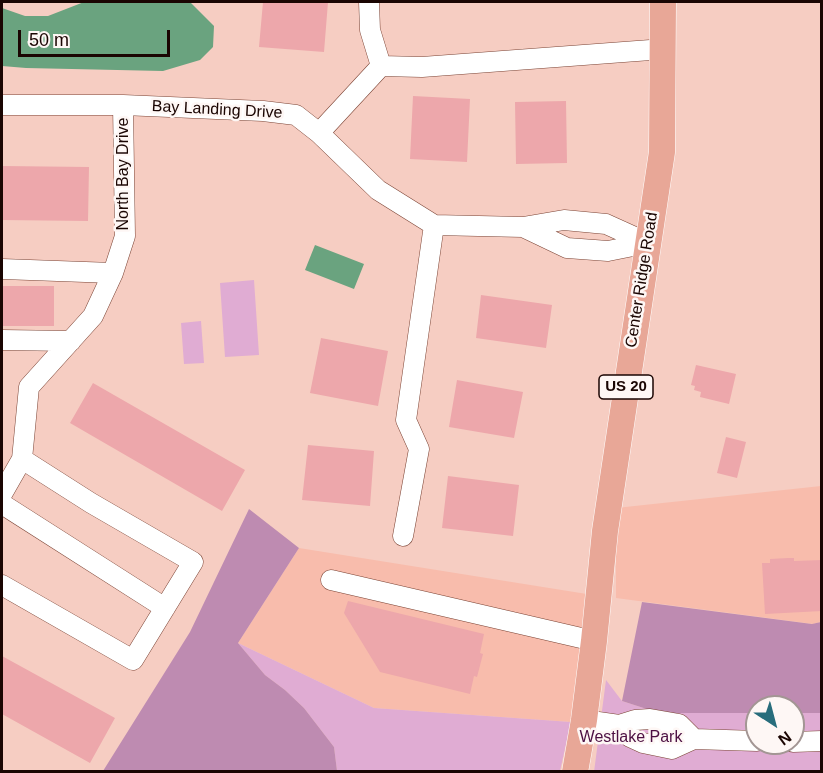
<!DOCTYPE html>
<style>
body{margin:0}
#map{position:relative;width:823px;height:773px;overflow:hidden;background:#f6cdc2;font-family:Helvetica,sans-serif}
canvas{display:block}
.frame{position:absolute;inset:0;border:3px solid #1a0502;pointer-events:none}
.north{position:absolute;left:745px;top:695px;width:60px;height:60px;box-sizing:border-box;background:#fef7f5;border:2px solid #a39694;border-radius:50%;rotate:144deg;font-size:16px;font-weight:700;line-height:24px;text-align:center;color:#1a0502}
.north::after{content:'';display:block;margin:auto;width:21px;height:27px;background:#286d7c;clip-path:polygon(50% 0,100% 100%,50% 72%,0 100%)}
.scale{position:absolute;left:18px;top:30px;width:152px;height:27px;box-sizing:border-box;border:3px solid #1a0502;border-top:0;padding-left:8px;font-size:18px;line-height:21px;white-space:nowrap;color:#1a0502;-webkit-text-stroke:4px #fef7f5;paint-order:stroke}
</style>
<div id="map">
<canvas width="823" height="773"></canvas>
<div class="frame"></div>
<div class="north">N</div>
<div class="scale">50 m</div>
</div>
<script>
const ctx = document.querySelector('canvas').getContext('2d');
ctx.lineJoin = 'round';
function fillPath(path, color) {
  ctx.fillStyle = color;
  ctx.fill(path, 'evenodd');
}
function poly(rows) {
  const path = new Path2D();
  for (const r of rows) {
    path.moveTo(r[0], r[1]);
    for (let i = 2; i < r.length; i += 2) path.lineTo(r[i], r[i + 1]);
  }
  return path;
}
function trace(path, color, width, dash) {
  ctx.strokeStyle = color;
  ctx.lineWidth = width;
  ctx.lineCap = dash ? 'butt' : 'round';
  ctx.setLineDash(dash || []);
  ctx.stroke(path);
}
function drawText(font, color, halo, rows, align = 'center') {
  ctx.font = font + ' Helvetica,sans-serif';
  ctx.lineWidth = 5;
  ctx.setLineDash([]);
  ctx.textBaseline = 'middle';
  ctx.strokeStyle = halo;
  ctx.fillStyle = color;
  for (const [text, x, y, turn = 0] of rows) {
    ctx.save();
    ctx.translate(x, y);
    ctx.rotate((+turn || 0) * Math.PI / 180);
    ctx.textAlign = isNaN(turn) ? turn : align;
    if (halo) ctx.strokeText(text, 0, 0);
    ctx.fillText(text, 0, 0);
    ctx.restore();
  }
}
const built = poly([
 [821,486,821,622,813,624,616,598,616,508],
 [299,548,593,595,571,722,374,708,238,643]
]);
const green = poly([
 [254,280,259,355,225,357,220,283],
 [201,321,204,363,184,364,181,323],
 [238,643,374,708,571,722,560,771,337,771,334,747,304,708,285,690,265,675],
 [606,680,622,701,659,713,757,713,757,743,793,743,793,713,821,713,821,771,594,772]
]);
const forest = poly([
 [249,509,299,548,238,643,265,675,285,690,304,708,334,747,337,771,103,771,190,632],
 [642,602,812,624,821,622,821,713,793,713,793,707,757,707,757,713,659,713,622,701]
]);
const water = poly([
 [84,2,190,2,214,26,213,47,200,60,163,71,26,68,2,66,2,8,25,16,48,16],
 [315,245,364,264,354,289,305,270]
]);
const building = poly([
 [263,2,328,2,324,52,259,47],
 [413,96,470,99,467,162,410,159],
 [566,101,567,163,516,164,515,102],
 [2,166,89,167,88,221,2,220],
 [2,286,54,286,54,326,2,326],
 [481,295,552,305,546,348,476,338],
 [321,338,388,351,378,406,310,393],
 [696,365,736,374,729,404,700,397,701,392,694,390,695,386,691,385],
 [457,380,523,392,514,438,449,427],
 [93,383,245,470,222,511,70,423],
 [726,437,746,442,737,478,717,473],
 [308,445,374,451,370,506,302,500],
 [448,476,519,485,513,536,442,528],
 [788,558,794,558,794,561,822,560,822,611,765,614,762,563,770,563,770,559],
 [348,601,484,634,480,653,483,654,477,677,474,676,470,694,380,672,344,613],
 [2,656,115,718,90,763,2,714]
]);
const minor = poly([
 [369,2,370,30,381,66,422,67,664,49],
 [2,105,123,105,263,111,296,115,319,133,378,190,434,225,523,227,564,220,606,224,648,243],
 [319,133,381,66],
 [523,227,567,248,608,251,648,243],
 [2,269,113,273],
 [2,340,71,341],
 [2,494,22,459,29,387,93,316,113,273,125,236,123,105],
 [2,504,165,608],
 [403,536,419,449,406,420,434,225],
 [331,580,594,641],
 [2,585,133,660,193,562,91,503,22,459],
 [584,720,619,725,635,720,650,719,679,724,694,739],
 [619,725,630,737,643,743,672,749,694,739,757,741],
 [793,742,822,741]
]);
const major = poly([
 [575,772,584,720,594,641,605,531,662,152,663,2]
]);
const shields = [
 [626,387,54]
];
const shieldNames = [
 ["US 20",626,387]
];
const streetNames = [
 ["Bay Landing Drive",217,110,3],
 ["North Bay Drive",124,174,-90],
 ["Center Ridge Road",642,280,-81]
];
const parkNames = [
 ["Westlake Park",631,738]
];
fillPath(built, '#f8bcac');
fillPath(green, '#e0acd3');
fillPath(forest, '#be8bb1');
fillPath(water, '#6aa37f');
fillPath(building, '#eda7ab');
trace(minor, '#7b4334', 21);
trace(major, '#fff', 27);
trace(minor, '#fff', 20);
trace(major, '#e8a797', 26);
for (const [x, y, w] of shields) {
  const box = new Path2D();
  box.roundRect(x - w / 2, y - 12, w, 24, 4.5);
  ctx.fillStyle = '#fef7f5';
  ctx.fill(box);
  trace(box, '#1a0502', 1.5);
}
drawText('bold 15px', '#1a0502', null, shieldNames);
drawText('16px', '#1a0502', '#fef7f5', streetNames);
drawText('16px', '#4c0f42', '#fef7f5', parkNames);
</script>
